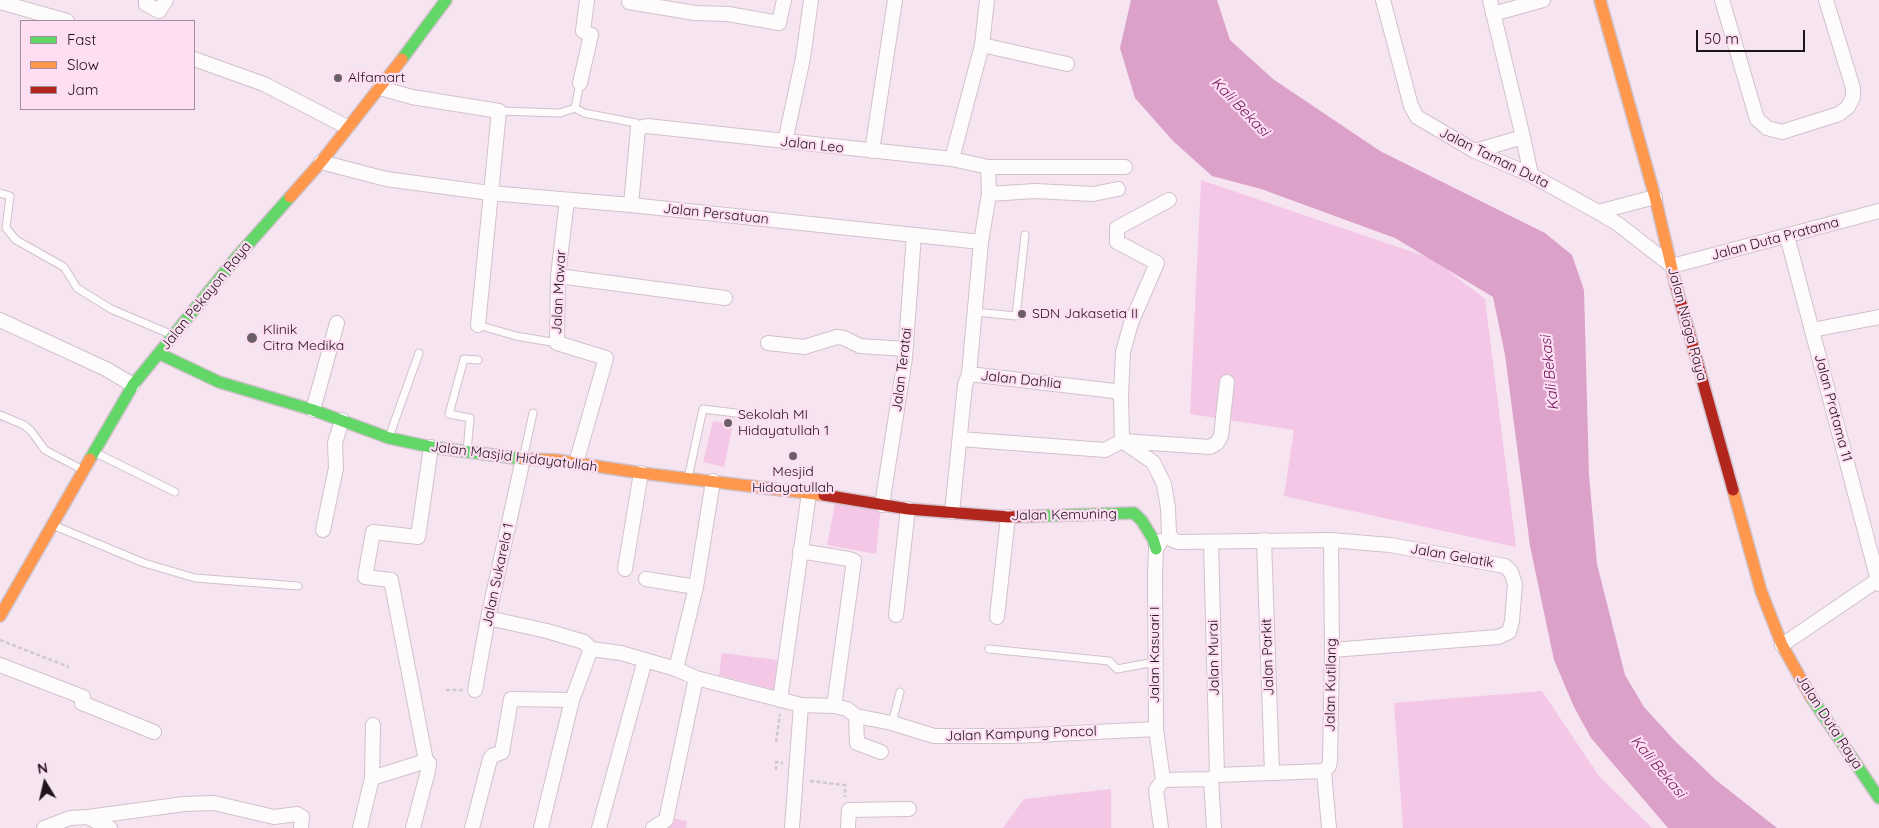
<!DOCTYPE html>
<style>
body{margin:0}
#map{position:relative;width:1879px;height:828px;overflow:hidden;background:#f6e5f0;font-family:Quicksand,sans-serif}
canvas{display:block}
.legend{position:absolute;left:20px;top:20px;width:175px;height:90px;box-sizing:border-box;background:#fddef2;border:1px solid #a58e9c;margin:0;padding:6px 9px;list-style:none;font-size:15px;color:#20151c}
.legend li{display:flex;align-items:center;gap:10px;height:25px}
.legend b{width:25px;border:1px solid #a58e9c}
.north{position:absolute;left:20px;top:758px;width:50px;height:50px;-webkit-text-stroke:4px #fddef2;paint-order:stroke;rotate:351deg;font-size:14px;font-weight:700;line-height:20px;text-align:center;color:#20151c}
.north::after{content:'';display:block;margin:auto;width:18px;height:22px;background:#20151c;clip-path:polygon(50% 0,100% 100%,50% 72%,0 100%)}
.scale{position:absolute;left:1696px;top:30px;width:109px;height:22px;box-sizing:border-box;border:2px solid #20151c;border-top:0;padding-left:6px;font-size:15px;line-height:18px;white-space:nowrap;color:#20151c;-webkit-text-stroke:4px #fddef2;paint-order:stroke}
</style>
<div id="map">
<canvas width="1879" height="828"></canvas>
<ul class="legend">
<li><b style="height:6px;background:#63d668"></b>Fast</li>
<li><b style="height:6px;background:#ff974d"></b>Slow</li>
<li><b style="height:6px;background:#b3261e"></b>Jam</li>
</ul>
<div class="north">N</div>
<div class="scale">50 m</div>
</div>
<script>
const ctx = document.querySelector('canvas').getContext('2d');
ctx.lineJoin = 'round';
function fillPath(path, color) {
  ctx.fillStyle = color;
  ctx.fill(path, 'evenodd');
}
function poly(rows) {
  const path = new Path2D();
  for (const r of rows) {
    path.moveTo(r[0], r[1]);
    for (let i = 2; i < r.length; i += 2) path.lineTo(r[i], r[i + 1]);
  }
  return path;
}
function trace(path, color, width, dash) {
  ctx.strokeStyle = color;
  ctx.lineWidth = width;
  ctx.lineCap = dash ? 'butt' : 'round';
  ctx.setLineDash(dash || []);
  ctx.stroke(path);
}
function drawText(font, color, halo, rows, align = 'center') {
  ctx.font = font + ' Quicksand,sans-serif';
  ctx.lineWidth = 4.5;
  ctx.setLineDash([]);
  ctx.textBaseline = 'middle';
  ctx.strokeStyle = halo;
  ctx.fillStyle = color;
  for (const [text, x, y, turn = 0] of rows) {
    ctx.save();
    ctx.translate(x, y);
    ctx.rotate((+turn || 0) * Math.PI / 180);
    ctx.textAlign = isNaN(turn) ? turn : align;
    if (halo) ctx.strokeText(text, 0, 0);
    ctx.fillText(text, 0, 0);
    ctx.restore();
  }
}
const green = poly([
 [1201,180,1433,259,1485,299,1516,547,1284,496,1294,430,1190,414],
 [713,421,733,424,724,467,703,462],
 [836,499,881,506,876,554,827,545],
 [722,653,777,660,774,690,719,675],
 [1542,691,1599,776,1652,828,1403,828,1394,703],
 [1111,789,1111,828,1003,828,1024,799],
 [670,818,687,821,686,828,668,828]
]);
const water = poly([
 [1131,0,1217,0,1230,40,1273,79,1380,151,1545,233,1572,255,1584,290,1589,475,1597,564,1625,675,1644,707,1675,741,1716,780,1777,828,1668,828,1591,738,1574,707,1554,660,1530,546,1505,355,1493,297,1395,238,1261,189,1212,176,1173,141,1135,98,1120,48]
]);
const path = poly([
 [0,640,69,667],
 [446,690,463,690],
 [776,742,780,714],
 [776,770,776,762,783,763],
 [810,781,845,785,845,797]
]);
const lane = poly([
 [575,108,580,83],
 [499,111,560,113,575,108,584,113,636,123,638,128],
 [0,193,10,196,6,228,16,240,64,267,77,288,111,309,170,334],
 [975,312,1016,316,1025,235],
 [478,325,516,336,557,343],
 [0,415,24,425,31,431,45,450,81,469],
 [389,437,419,353],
 [467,452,470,418,449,414,464,359,478,360],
 [96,453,175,492],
 [523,459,533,413],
 [688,478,703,409,752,415],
 [55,526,144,563,195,578,298,586],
 [989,649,1109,661,1117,669,1155,662],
 [892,723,900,692]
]);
const street = poly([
 [146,0,146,4,159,11,166,0],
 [630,0,629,2,695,13,728,14,779,23,784,0],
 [1383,0,1411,106,1417,117,1475,151,1531,175,1598,212,1618,224,1672,266,1879,211],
 [1490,0,1523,137,1531,175],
 [1722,0,1757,119,1767,128,1782,132,1839,114,1848,107,1853,97,1853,88,1826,0],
 [0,2,67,21],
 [1493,14,1543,0],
 [982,45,1067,64],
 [194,59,264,84,347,127],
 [580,83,591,35,583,31,587,0],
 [380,88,412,97,499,111,478,325],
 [785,142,803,58,811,0],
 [872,151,895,0],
 [1475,151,1523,137],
 [952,159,982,45,987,0],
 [321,162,386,179,490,193,631,205,981,242,969,374],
 [989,194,1035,191,1093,194,1118,189],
 [567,200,558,276,557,343,606,358,576,463],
 [631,205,638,128,647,126,952,159,988,167,1125,167],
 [1598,212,1655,197],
 [1787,236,1879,584],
 [981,242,989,194,988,167],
 [558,276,725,298],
 [0,320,106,369,133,385],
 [1812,330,1879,317],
 [768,343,804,347,837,337,844,338,860,346,905,349],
 [313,410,337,323],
 [960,439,1105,450,1122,441,1210,447,1217,443,1221,436,1227,382],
 [882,505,905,358,914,235],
 [952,512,965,385,969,374,1114,391,1121,395],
 [323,530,336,468,335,443,342,420],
 [1169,534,1173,540,1178,542,1331,540,1390,545,1505,566,1511,572,1515,584,1512,621,1509,632,1498,637,1332,650],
 [1169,534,1168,508,1164,484,1153,462,1122,441,1121,395,1123,352,1131,323,1157,263,1117,242,1117,228,1169,200],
 [1264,540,1272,773],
 [1161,541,1156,549,1155,575,1156,729,1163,780],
 [1211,542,1217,775],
 [800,551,849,559,854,561,834,706],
 [625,569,641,473],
 [646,579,696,587],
 [896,615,908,509],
 [997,617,1008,517],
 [488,618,547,631,584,642,591,649,621,653,645,660,676,669,696,678,801,705,834,706,847,709,856,716,892,723,934,736,1014,736,1156,729],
 [1782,645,1879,579],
 [0,665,83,697,82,703,154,732],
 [676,669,696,587,713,481],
 [475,690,488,618,523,459],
 [780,700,809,493],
 [856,716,857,743,881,752],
 [426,761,391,580,365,577,373,532,418,537,431,447],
 [372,778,373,725],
 [1211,779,1214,828],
 [1163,780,1211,779,1217,775,1324,771],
 [89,818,110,828],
 [44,828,70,818,88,817,184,804,214,803,274,817,297,814,302,817,301,828],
 [360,828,372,778,426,761,429,763,428,771,413,828],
 [472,828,490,759,492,756,502,752,511,699,572,700],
 [541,828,572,700,591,649],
 [599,828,645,660],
 [653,828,666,820,696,678],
 [792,828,801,705],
 [848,828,849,810,909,809],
 [1161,828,1156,790,1163,780],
 [1329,828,1324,771,1329,766,1330,761,1332,650,1331,540]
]);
const fast = poly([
 [402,59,446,0],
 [160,354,219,382,313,410,389,438,431,447,523,459],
 [90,459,133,385,236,258,290,197],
 [1038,516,1134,513,1142,521,1153,539,1156,549],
 [1811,697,1879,798]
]);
const slow = poly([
 [1600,0,1655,197,1676,286],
 [290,197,321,162,402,59],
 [523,459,556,460,641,473,824,495],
 [1733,490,1761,591,1782,645,1811,697],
 [0,616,90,459]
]);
const jam = poly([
 [1676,286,1733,490],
 [824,495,908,509,1008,517,1038,516]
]);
const markers = [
 [338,78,5,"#6b5e66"],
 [1022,314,5,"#6b5e66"],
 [252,338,6,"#6b5e66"],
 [728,423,5,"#6b5e66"],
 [793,456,5,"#6b5e66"]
];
const poiNames = [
 ["Alfamart",348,78],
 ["SDN Jakasetia II",1032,314],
 ["Klinik",263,330],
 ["Citra Medika",263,346],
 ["Sekolah MI",738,415],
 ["Hidayatullah 1",738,431],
 ["Mesjid",793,472,"center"],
 ["Hidayatullah",793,488,"center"]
];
const streetNames = [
 ["Jalan Leo",812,145,6],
 ["Jalan Taman Duta",1494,158,26],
 ["Jalan Persatuan",716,214,6],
 ["Jalan Duta Pratama",1775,239,-15],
 ["Jalan Mawar",559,292,-87],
 ["Jalan Pekayon Raya",206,296,-51],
 ["Jalan Niaga Raya",1687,324,75],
 ["Jalan Teratai",902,370,-83],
 ["Jalan Dahlia",1021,380,6],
 ["Jalan Pratama 11",1833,408,75],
 ["Jalan Masjid Hidayatullah",514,457,7],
 ["Jalan Kemuning",1064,515,-1],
 ["Jalan Gelatik",1452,556,10],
 ["Jalan Sukarela 1",498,575,-78],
 ["Jalan Kasuari I",1155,655,-90],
 ["Jalan Parkit",1268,657,-92],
 ["Jalan Murai",1214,658,-91],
 ["Jalan Kutilang",1331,685,-89],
 ["Jalan Duta Raya",1829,722,57],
 ["Jalan Kampung Poncol",1021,734,-2]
];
const waterNames = [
 ["Kali Bekasi",1240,107,46],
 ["Kali Bekasi",1550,373,-96],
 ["Kali Bekasi",1658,767,50]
];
fillPath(green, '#f4c7e6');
fillPath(water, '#dba1c9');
trace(lane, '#d0c2cb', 9);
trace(street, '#d0c2cb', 16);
trace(fast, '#d0c2cb', 14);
trace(slow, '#d0c2cb', 14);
trace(jam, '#d0c2cb', 14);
trace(path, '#d0c9ce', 2.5, [4, 2.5]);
trace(lane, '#fefbfd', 7);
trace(street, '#fefbfd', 14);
trace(fast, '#63d668', 11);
trace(slow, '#ff974d', 11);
trace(jam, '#b3261e', 11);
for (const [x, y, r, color] of markers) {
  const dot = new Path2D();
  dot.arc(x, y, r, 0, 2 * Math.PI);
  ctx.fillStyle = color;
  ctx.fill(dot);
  trace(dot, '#fddef2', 2);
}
drawText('14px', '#20151c', '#fddef2', poiNames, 'left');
drawText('14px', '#20151c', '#fddef2', streetNames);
drawText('italic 15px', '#71175c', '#fddef2', waterNames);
</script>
